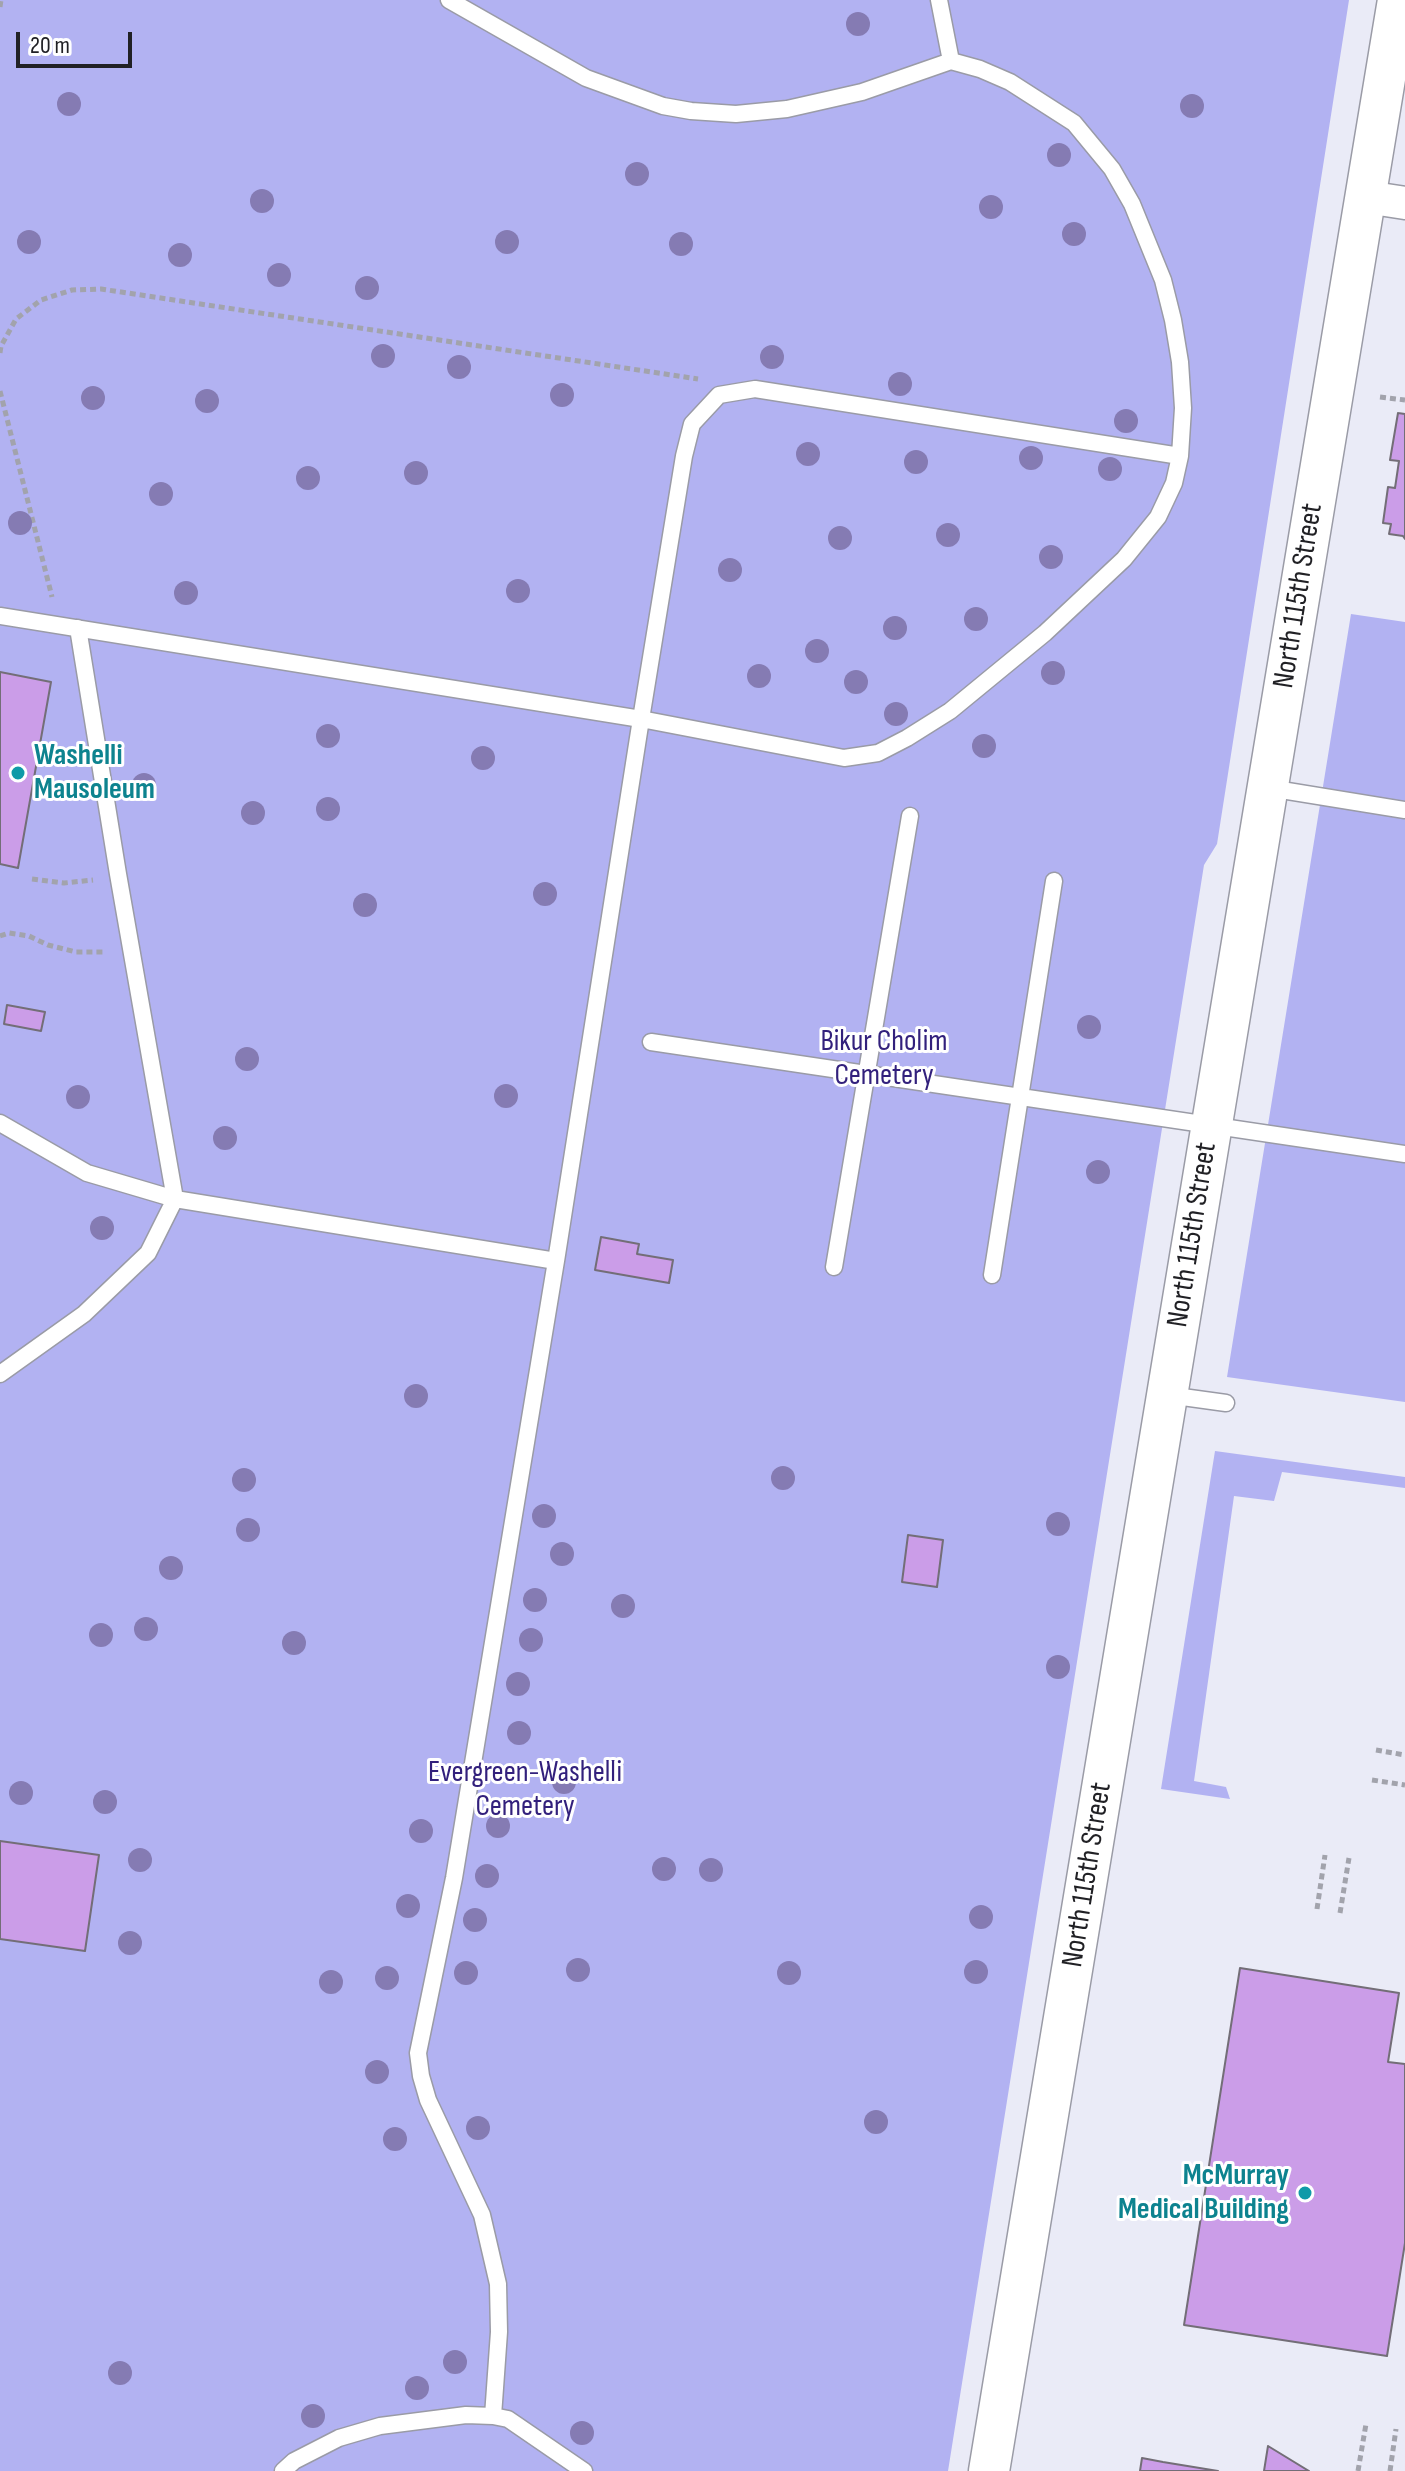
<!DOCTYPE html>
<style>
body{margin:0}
#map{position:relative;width:1405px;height:2471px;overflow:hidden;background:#eaebf7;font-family:"Sofia Sans Condensed",sans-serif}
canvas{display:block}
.scale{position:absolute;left:16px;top:32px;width:116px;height:36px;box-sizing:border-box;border:4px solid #212125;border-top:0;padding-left:10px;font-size:24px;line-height:28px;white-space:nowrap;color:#212125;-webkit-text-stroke:6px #fff;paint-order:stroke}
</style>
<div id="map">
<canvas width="1405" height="2471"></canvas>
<div class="scale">20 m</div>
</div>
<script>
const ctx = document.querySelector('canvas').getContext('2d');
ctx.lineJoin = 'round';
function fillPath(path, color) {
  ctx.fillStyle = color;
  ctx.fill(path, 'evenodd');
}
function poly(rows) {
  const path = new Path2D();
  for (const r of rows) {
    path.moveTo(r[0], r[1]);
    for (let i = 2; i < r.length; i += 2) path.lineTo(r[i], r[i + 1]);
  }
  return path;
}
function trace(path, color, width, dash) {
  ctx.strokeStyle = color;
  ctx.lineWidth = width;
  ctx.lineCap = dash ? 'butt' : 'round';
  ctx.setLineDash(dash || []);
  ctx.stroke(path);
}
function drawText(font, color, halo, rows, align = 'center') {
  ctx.font = font + ' "Sofia Sans Condensed",sans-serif';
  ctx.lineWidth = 6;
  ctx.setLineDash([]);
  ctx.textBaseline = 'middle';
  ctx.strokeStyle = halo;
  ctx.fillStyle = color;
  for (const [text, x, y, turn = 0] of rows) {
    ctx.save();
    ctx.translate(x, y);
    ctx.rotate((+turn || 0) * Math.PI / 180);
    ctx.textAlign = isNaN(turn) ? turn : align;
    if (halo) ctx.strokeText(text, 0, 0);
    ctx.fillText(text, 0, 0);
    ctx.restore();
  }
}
const green = poly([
 [0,0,1349,0,1217,844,1204,865,948,2471,0,2471],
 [1351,614,1405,622,1405,1402,1227,1377],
 [1215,1451,1405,1477,1405,1488,1282,1472,1274,1501,1234,1496,1194,1781,1226,1787,1230,1799,1161,1789]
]);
const building = poly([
 [1398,413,1405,414,1405,539,1403,536,1389,534,1391,524,1383,523,1388,487,1395,488,1399,461,1390,460,1398,413],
 [0,672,51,682,18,868,0,864,0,672],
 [7,1005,45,1012,41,1031,4,1024,7,1005],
 [601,1237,639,1244,637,1254,673,1260,669,1283,595,1270,601,1237],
 [908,1535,943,1540,937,1587,902,1582,908,1535],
 [0,1841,99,1855,85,1951,0,1939,0,1841],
 [1240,1968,1399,1993,1388,2062,1405,2064,1405,2243,1387,2356,1184,2325,1240,1968],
 [1268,2446,1309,2471,1264,2471,1268,2446],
 [1142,2458,1163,2462,1218,2471,1140,2471,1142,2458]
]);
const path = poly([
 [0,7,1,0],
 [0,353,1,346,16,319,41,300,72,290,101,289,698,379],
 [0,391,52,597],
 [1380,397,1405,400],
 [32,879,64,883,93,880],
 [0,936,9,933,29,936,48,945,76,952,106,952],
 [1376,1750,1405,1755],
 [1372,1780,1405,1785],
 [1317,1909,1325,1855],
 [1340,1913,1349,1858],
 [1358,2471,1366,2424],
 [1390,2471,1396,2429]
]);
const service = poly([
 [939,0,951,61],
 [0,616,641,719,844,758,878,753,907,738,950,711,1045,633,1124,559,1158,517,1174,483,1180,456,1183,408,1180,362,1173,320,1163,280,1132,204,1112,169,1074,123,1010,82,980,69,951,61,862,92,787,109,736,114,691,111,663,106,586,78,449,0],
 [1269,788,1405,810],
 [651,1042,1405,1154],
 [0,1123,87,1173,175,1199,118,874,78,628],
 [556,1261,641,719,684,456,692,424,719,395,755,389,1180,456],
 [834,1267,910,816],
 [992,1275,1054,881],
 [0,1374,84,1314,148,1253,175,1199,556,1261,454,1878,418,2053,421,2076,428,2100,482,2215,498,2284,499,2332,493,2416],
 [1168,1395,1226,1403],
 [283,2471,294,2461,339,2438,380,2426,466,2415,493,2416,508,2419,584,2471]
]);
const minor = poly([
 [1366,197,1405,203]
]);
const tertiary = poly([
 [989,2471,1398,0]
]);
const trees = [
 [858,24],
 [69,104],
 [1192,106],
 [1059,155],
 [637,174],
 [262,201],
 [991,207],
 [1074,234],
 [29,242],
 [507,242],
 [681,244],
 [180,255],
 [279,275],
 [367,288],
 [383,356],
 [772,357],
 [459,367],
 [900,384],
 [562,395],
 [93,398],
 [207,401],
 [1126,421],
 [808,454],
 [1031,458],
 [916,462],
 [1110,469],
 [416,473],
 [308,478],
 [161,494],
 [20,523],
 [948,535],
 [840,538],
 [1051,557],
 [730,570],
 [518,591],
 [186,593],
 [976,619],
 [895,628],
 [817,651],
 [1053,673],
 [759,676],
 [856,682],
 [896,714],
 [328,736],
 [984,746],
 [483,758],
 [144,785],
 [328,809],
 [253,813],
 [545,894],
 [365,905],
 [1089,1027],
 [247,1059],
 [506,1096],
 [78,1097],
 [225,1138],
 [1098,1172],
 [102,1228],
 [416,1396],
 [783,1478],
 [244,1480],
 [544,1516],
 [1058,1524],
 [248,1530],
 [562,1554],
 [171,1568],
 [535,1600],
 [623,1606],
 [146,1629],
 [101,1635],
 [531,1640],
 [294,1643],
 [1058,1667],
 [518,1684],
 [519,1733],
 [564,1782],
 [21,1793],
 [105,1802],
 [498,1826],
 [421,1831],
 [140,1860],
 [664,1869],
 [711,1870],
 [487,1876],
 [408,1906],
 [981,1917],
 [475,1920],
 [130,1943],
 [578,1970],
 [976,1972],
 [466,1973],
 [789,1973],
 [387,1978],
 [331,1982],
 [377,2072],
 [876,2122],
 [478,2128],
 [395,2139],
 [455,2362],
 [120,2373],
 [417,2388],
 [313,2416],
 [582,2433]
];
const markers = [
 [18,773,8,"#0f9aa8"],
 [1305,2193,8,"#0f9aa8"]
];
const streetNames = [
 ["North 115th Street",1299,596,-81],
 ["North 115th Street",1193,1235,-81],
 ["North 115th Street",1088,1875,-81]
];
const cultureNames = [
 ["Washelli",34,756],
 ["Mausoleum",34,790],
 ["McMurray",1289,2176,"right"],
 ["Medical Building",1289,2210,"right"]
];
const parkNames = [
 ["Bikur Cholim",884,1042],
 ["Cemetery",884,1076],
 ["Evergreen-Washelli",525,1773],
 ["Cemetery",525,1807]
];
fillPath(green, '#b2b2f2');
fillPath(building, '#cb9de8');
trace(building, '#736e77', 2);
trace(service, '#9a9ba6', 19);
trace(minor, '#9a9ba6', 35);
trace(tertiary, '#9a9ba6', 43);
trace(path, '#a2a3ac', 5, [6, 4]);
trace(service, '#fff', 16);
trace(minor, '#fff', 32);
trace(tertiary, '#fff', 40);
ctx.fillStyle = '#857bb3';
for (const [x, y] of trees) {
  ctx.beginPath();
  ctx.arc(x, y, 12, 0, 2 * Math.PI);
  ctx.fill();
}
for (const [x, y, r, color] of markers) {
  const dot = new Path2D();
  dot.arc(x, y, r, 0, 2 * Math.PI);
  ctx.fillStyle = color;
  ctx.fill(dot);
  trace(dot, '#fff', 3);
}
drawText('30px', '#212125', '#fff', streetNames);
drawText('bold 30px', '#0d838f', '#fff', cultureNames, 'left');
drawText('30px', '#32207c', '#fff', parkNames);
</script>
